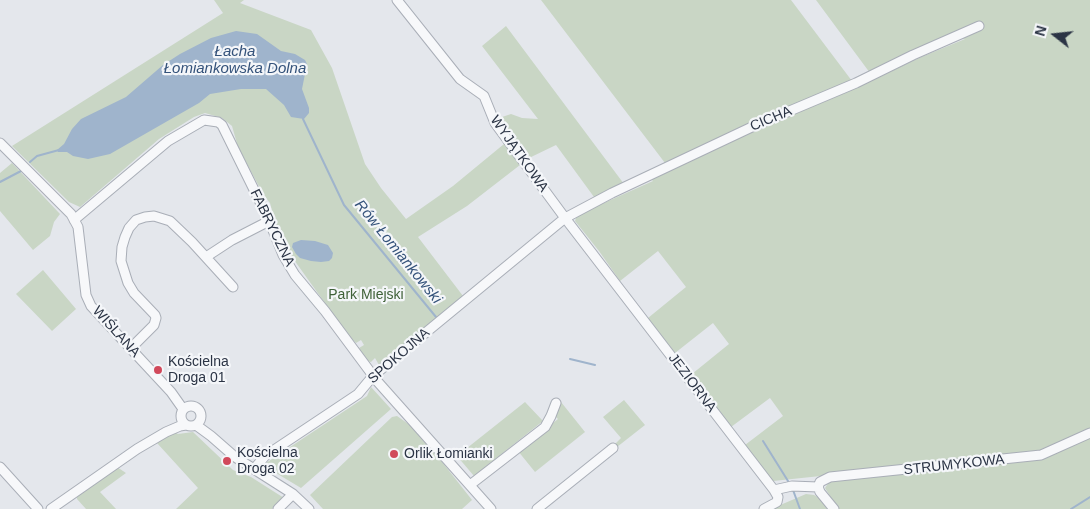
<!DOCTYPE html>
<meta charset="utf-8">
<style>
body{margin:0}
#map{position:relative;width:1090px;height:509px;overflow:hidden;background:#e4e7ec;font-family:Arial,sans-serif}
canvas{display:block}
.north{position:absolute;left:1030px;top:10px;width:50px;height:50px;-webkit-text-stroke:4px #f4f6f9;paint-order:stroke;rotate:286deg;font-size:14px;font-weight:700;line-height:20px;text-align:center;color:#2b3445}
.north::after{content:'';display:block;margin:auto;width:18px;height:22px;background:#2b3445;clip-path:polygon(50% 0,100% 100%,50% 72%,0 100%)}
</style>
<div id="map">
<canvas width="1090" height="509"></canvas>
<div class="north">N</div>
</div>
<script>
const ctx = document.querySelector('canvas').getContext('2d');
ctx.lineJoin = 'round';
function fillPath(path, color) {
  ctx.fillStyle = color;
  ctx.fill(path, 'evenodd');
}
function poly(rows) {
  const path = new Path2D();
  for (const r of rows) {
    if (r.length === 3) {
      path.moveTo(r[0] + r[2], r[1]);
      path.arc(r[0], r[1], r[2], 0, 2 * Math.PI);
      continue;
    }
    path.moveTo(r[0], r[1]);
    for (let i = 2; i < r.length; i += 2) path.lineTo(r[i], r[i + 1]);
  }
  return path;
}
function trace(path, color, width, dash) {
  ctx.strokeStyle = color;
  ctx.lineWidth = width;
  ctx.lineCap = dash ? 'butt' : 'round';
  ctx.setLineDash(dash || []);
  ctx.stroke(path);
}
function drawText(font, color, halo, rows, align = 'center') {
  ctx.font = font + ' Arial,sans-serif';
  ctx.lineWidth = 4.5;
  ctx.setLineDash([]);
  ctx.textBaseline = 'middle';
  ctx.strokeStyle = halo;
  ctx.fillStyle = color;
  for (const [text, x, y, turn = 0] of rows) {
    ctx.save();
    ctx.translate(x, y);
    ctx.rotate((+turn || 0) * Math.PI / 180);
    ctx.textAlign = isNaN(turn) ? turn : align;
    if (halo) ctx.strokeText(text, 0, 0);
    ctx.fillText(text, 0, 0);
    ctx.restore();
  }
}
const green = poly([
 [214,0,244,0,240,3,311,30,332,68,365,164,381,188,406,219,453,186,504,144,520,165,467,206,418,237,463,296,379,365,375,358,371,362,367,361,359,348,364,345,361,340,356,343,347,334,287,250,276,226,270,203,263,194,238,147,232,126,222,118,205,113,194,117,159,139,80,207,69,202,12,146,223,13],
 [541,0,791,0,852,81,750,124,665,163],
 [816,0,1090,0,1090,430,1040,453,773,481,745,445,783,416,770,398,731,427,692,374,729,344,713,323,675,353,648,318,686,287,658,251,620,281,599,251,575,221,577,215,653,181,650,178,807,106,856,88,919,58,965,39,949,36,870,73],
 [506,26,624,184,594,197,556,145,529,158,496,119,511,114,522,118,538,119,482,46],
 [12,163,60,214,54,222,50,236,33,250,0,211,0,173],
 [43,270,76,309,52,331,16,294],
 [371,387,391,409,301,488,266,467,266,463,367,396],
 [624,400,645,425,617,447,615,444,621,438,603,417],
 [525,402,543,421,474,476,457,456],
 [561,402,585,432,535,472,518,451,558,419,555,416],
 [397,416,417,430,472,500,462,509,323,509,310,495,392,417],
 [175,432,178,434,193,432,233,470,251,477,284,498,272,509,176,509,198,488,157,443],
 [1090,434,1090,509,838,509,825,488,829,482,1042,457],
 [117,467,126,473,100,492,116,509,86,509,77,499,77,495],
 [806,494,814,495,824,501,828,509,771,509]
]);
const water = poly([
 [236,31,257,34,281,51,295,54,305,60,307,64,302,89,309,108,309,113,304,119,291,117,284,105,266,89,241,89,210,94,199,103,110,154,88,159,73,156,67,152,58,152,57,150,64,144,72,129,81,119,126,97,163,65,180,54,211,38],
 [301,240,315,241,328,245,333,253,332,258,329,261,321,262,311,261,300,258,296,254,292,247,293,243]
]);
const stream = poly([
 [303,119,344,205,436,317],
 [30,162,37,156,59,150],
 [0,182,21,171],
 [570,359,595,365],
 [763,441,788,481],
 [793,490,800,509],
 [1071,509,1090,497]
]);
const minor = poly([
 [397,0,460,79,484,96,495,123,565,218,774,490,792,486,818,487,820,492,834,509],
 [0,143,71,214,78,227,86,295,91,306,171,392,183,409],
 [74,220,168,141,204,120,218,122,222,125,268,218,283,255,295,275,325,311,377,381,491,509],
 [206,257,232,240,269,221],
 [131,348,154,325,156,318,155,315,134,293,128,283,121,261,122,247,125,237,129,228,136,220,145,217,154,216,170,221,192,242,233,287],
 [191,416,10],
 [196,425,211,436,235,457,293,494,309,509],
 [0,467,38,509],
 [254,469,265,456,358,394,373,376,565,218,612,193,754,126,856,83,913,55,979,26],
 [470,485,545,427,551,416,556,403],
 [818,487,820,482,830,477,1041,455,1090,433],
 [51,509,137,449,166,432,180,426,186,425],
 [278,509,293,494],
 [537,509,613,448],
 [764,509,777,502,778,497,774,490]
]);
const markers = [
 [158,370,5,"#d1495b"],
 [394,454,5,"#d1495b"],
 [227,461,5,"#d1495b"]
];
const streetNames = [
 ["CICHA",771,119,-23],
 ["WYJĄTKOWA",519,154,55],
 ["FABRYCZNA",272,228,64],
 ["WIŚLANA",116,332,48],
 ["SPOKOJNA",399,356,-41],
 ["JEZIORNA",692,383,53],
 ["STRUMYKOWA",954,465,-6]
];
const parkNames = [
 ["Park Miejski",366,295]
];
const poiNames = [
 ["Kościelna",168,362],
 ["Droga 01",168,378],
 ["Kościelna",237,453],
 ["Droga 02",237,469],
 ["Orlik Łomianki",404,454]
];
const waterNames = [
 ["Łacha",235,52],
 ["Łomiankowska Dolna",235,69],
 ["Rów Łomiankowski",398,252,51]
];
fillPath(green, '#c9d6c5');
fillPath(water, '#9fb4cc');
trace(stream, '#9fb4cc', 2);
trace(minor, '#a9aeb7', 11);
trace(minor, '#f7f8fa', 9);
for (const [x, y, r, color] of markers) {
  const dot = new Path2D();
  dot.arc(x, y, r, 0, 2 * Math.PI);
  ctx.fillStyle = color;
  ctx.fill(dot);
  trace(dot, '#f4f6f9', 2);
}
drawText('14px', '#2b3445', '#f4f6f9', streetNames);
drawText('14px', '#3f6138', '#f4f6f9', parkNames);
drawText('14px', '#2b3445', '#f4f6f9', poiNames, 'left');
drawText('italic 15px', '#34527a', '#f4f6f9', waterNames);
</script>
